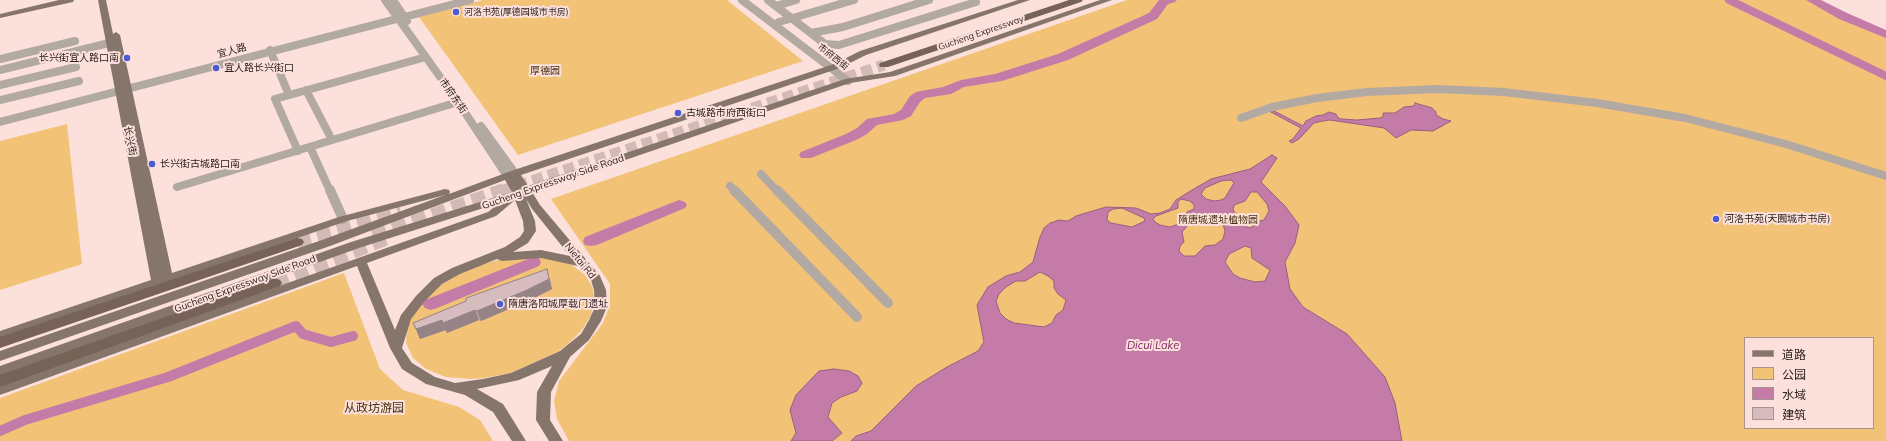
<!DOCTYPE html>
<meta charset="utf-8">
<style>
body{margin:0}
#map{position:relative;width:1886px;height:441px;overflow:hidden;background:#fce0db;font-family:Mulish,"Noto Sans SC",sans-serif}
canvas{display:block}
.legend{position:absolute;left:1744px;top:337px;width:130px;height:92px;box-sizing:border-box;background:#fce0db;border:1px solid #a99490;margin:0;padding:5px 7px;list-style:none;font-size:12px;color:#2c2220}
.legend li{display:flex;align-items:center;gap:8px;height:20px}
.legend b{width:20px;border:1px solid #a99490}
</style>
<div id="map">
<canvas width="1886" height="441"></canvas>
<ul class="legend">
<li><b style="height:5px;background:#86756a"></b>道路</li>
<li><b style="height:11px;background:#f2c277"></b>公园</li>
<li><b style="height:11px;background:#c57ba8"></b>水域</li>
<li><b style="height:11px;background:#d6bbbf"></b>建筑</li>
</ul>
</div>
<script>
const ctx = document.querySelector('canvas').getContext('2d');
ctx.lineJoin = 'round';
function fillPath(path, color) {
  ctx.fillStyle = color;
  ctx.fill(path, 'evenodd');
}
function poly(rows) {
  const path = new Path2D();
  for (const r of rows) {
    path.moveTo(r[0], r[1]);
    for (let i = 2; i < r.length; i += 2) path.lineTo(r[i], r[i + 1]);
  }
  return path;
}
function trace(path, color, width, dash) {
  ctx.strokeStyle = color;
  ctx.lineWidth = width;
  ctx.lineCap = dash ? 'butt' : 'round';
  ctx.setLineDash(dash || []);
  ctx.stroke(path);
}
function drawText(font, color, halo, rows, align = 'center') {
  ctx.font = font + ' Mulish,"Noto Sans SC",sans-serif';
  ctx.lineWidth = 4;
  ctx.setLineDash([]);
  ctx.textBaseline = 'middle';
  ctx.strokeStyle = halo;
  ctx.fillStyle = color;
  for (const [text, x, y, turn = 0] of rows) {
    ctx.save();
    ctx.translate(x, y);
    ctx.rotate((+turn || 0) * Math.PI / 180);
    ctx.textAlign = isNaN(turn) ? turn : align;
    if (halo) ctx.strokeText(text, 0, 0);
    ctx.fillText(text, 0, 0);
    ctx.restore();
  }
}
const green = poly([
 [483,0,727,0,803,61,518,155,419,17],
 [1127,0,1819,0,1844,15,1886,31,1886,441,569,441,557,419,554,401,559,381,603,323,610,305,610,284,551,199],
 [1745,338,1873,338,1873,428,1745,428],
 [67,124,82,264,0,290,0,141],
 [536,257,564,262,572,265,585,275,592,286,595,300,591,315,582,330,567,345,557,352,511,373,484,378,470,379,446,377,426,369,413,358,406,343,407,327,415,310,437,287,458,275,480,265,502,259],
 [344,273,380,369,403,390,459,407,480,420,493,441,0,441,0,398]
]);
const water = poly([
 [1415,103,1432,108,1436,112,1436,115,1443,119,1451,121,1433,131,1411,130,1396,138,1384,128,1330,120,1323,121,1314,123,1299,139,1292,143,1289,141,1293,139,1301,128,1269,111,1272,110,1303,126,1306,121,1316,116,1323,115,1329,112,1336,114,1338,118,1342,119,1357,120,1380,118,1383,117,1383,113,1395,113,1404,107,1414,106,1415,103],
 [1272,155,1277,158,1261,182,1285,206,1299,225,1295,243,1285,262,1290,289,1303,307,1347,334,1385,377,1395,403,1402,441,851,441,856,436,871,431,916,386,947,367,978,351,984,342,977,305,988,287,1006,276,1020,272,1033,262,1040,237,1044,228,1050,223,1059,220,1068,221,1076,216,1106,207,1136,208,1151,214,1160,213,1170,209,1176,200,1192,190,1211,179,1250,169,1272,155],
 [1231,180,1234,183,1225,198,1221,200,1214,201,1206,199,1201,194,1205,188,1221,181,1231,180],
 [1251,192,1257,192,1267,204,1269,211,1264,220,1256,222,1251,228,1246,227,1233,210,1234,205,1245,201,1251,192],
 [1181,199,1190,201,1194,205,1194,209,1187,212,1179,224,1170,227,1160,225,1155,222,1153,219,1156,216,1178,208,1178,202,1181,199],
 [1122,208,1144,218,1145,221,1132,227,1111,223,1107,220,1108,212,1113,209,1122,208],
 [1213,216,1221,218,1225,231,1223,239,1215,245,1205,246,1195,256,1184,256,1179,251,1180,246,1184,242,1182,232,1188,225,1213,216],
 [1245,246,1251,248,1252,258,1270,270,1265,281,1255,282,1240,278,1233,274,1225,262,1229,254,1245,246],
 [1040,272,1048,276,1054,281,1054,288,1058,294,1066,300,1063,310,1056,315,1052,323,1044,327,1014,323,1006,319,1000,313,996,301,999,294,1006,287,1016,281,1025,281,1040,272],
 [834,369,849,371,858,376,862,383,857,391,841,397,832,403,828,417,842,433,832,441,791,441,796,433,790,410,796,395,819,371,834,369]
]);
const canalFar1 = poly([
 [1729,0,1886,76]
]);
const canal = poly([
 [0,431,25,420,168,377,296,326,303,334,331,342,353,336]
]);
const river = poly([
 [1159,0,1177,0,1175,2,1168,4,1157,19,1068,60,1002,81,964,87,951,94,925,98,920,102,911,116,903,120,877,125,867,134,856,140,811,158,801,158,799,155,801,152,846,134,857,128,867,119,894,114,901,110,910,96,916,92,943,87,961,80,995,74,1058,54,1149,13,1159,0],
 [1806,0,1821,0,1847,13,1886,30,1886,38,1839,19,1806,0],
 [679,200,685,202,687,205,685,208,597,245,591,246,585,245,583,241,585,237,679,200],
 [533,257,539,258,541,262,539,266,437,308,431,310,425,308,422,304,425,300,533,257]
]);
const highwayTunnelFar1 = poly([
 [501,191,884,65]
]);
const highwayTunnel = poly([
 [373,236,504,190],
 [297,242,401,212],
 [275,283,387,238]
]);
const minorFar1 = poly([
 [385,0,458,102,507,176],
 [393,0,407,21],
 [742,0,848,81],
 [768,0,825,44,839,45,976,2],
 [776,6,796,0],
 [779,22,854,0],
 [811,33,843,27,929,0],
 [270,50,289,95],
 [0,59,75,41],
 [0,70,113,42],
 [0,85,76,67],
 [306,90,332,140],
 [0,100,79,81],
 [1241,118,1272,107,1317,98,1367,92,1438,89,1504,92,1597,103,1685,118,1786,144,1886,176],
 [0,122,470,0],
 [481,126,515,173],
 [310,147,330,191],
 [298,151,275,99,426,57],
 [761,174,777,191],
 [730,186,735,191],
 [177,187,458,102]
]);
const minor = poly([
 [330,190,343,219],
 [734,190,857,317],
 [777,190,888,303]
]);
const major = poly([
 [59,0,74,0,73,2,0,18,0,14,59,0],
 [98,0,106,0,113,34,116,32,120,35,172,273,339,217,445,189,449,190,450,192,449,194,511,171,834,64,860,51,1018,0,1030,0,866,55,840,68,521,175,528,186,845,79,890,72,1100,0,1112,0,895,76,850,83,532,192,540,205,600,276,606,290,607,307,601,321,589,340,570,357,551,392,550,420,563,441,549,441,536,420,537,392,552,366,519,380,477,389,503,404,526,441,512,441,493,412,465,395,426,384,402,369,390,348,357,266,0,395,0,385,488,212,499,203,359,248,0,376,0,366,351,242,512,192,505,180,330,246,0,361,0,351,322,240,445,195,347,221,0,340,0,331,151,280,98,0],
 [526,199,532,209,570,256,541,250,513,252,528,243,536,231,535,221,526,199],
 [515,200,523,221,524,231,520,237,505,247,452,268,434,278,416,296,401,315,395,330,367,263,496,216,515,200],
 [541,258,578,266,591,280,594,290,595,307,589,320,581,334,560,351,511,373,483,379,455,383,435,377,412,363,402,348,411,319,424,302,442,284,460,274,497,259,502,261,541,258]
]);
const highway = poly([
 [1069,0,1083,0,1081,2,888,67,880,67,879,65,880,63,1069,0],
 [297,238,302,239,304,242,302,245,0,348,0,337,297,238],
 [275,278,280,280,282,283,280,286,0,387,0,375,275,278]
]);
const wall = poly([
 [550,278,552,289,530,300,481,321,479,320,447,333,446,330,420,339,413,323]
]);
const shadedWall = poly([
 [547,269,552,289,530,300,481,321,477,311],
 [475,310,479,320,447,333,443,323],
 [442,320,446,330,420,339,416,329]
]);
const building = poly([
 [547,269,549,279,527,290,477,311,475,310,443,323,442,320,416,329,413,323,466,301,466,298,547,269]
]);
const markers = [
 [456,12,4,"#4a5cd1"],
 [127,58,4,"#4a5cd1"],
 [216,68,4,"#4a5cd1"],
 [678,113,4,"#4a5cd1"],
 [152,164,4,"#4a5cd1"],
 [1716,219,4,"#4a5cd1"],
 [500,304,4,"#4a5cd1"]
];
const farPoinames = [
 ["河洛书苑(厚德园城市书房)",464,12]
];
const farStreetnames = [
 ["Gucheng Expressway",981,33,-19],
 ["市府西街",833,57,38]
];
const streetNames = [
 ["宜人路",232,51,-15],
 ["市府东街",453,96,55],
 ["长兴街",130,141,79],
 ["Gucheng Expressway Side Road",553,182,-19],
 ["Nietai Rd",580,261,51],
 ["Gucheng Expressway Side Road",245,284,-20]
];
const poiNames = [
 ["长兴街宜人路口南",119,58,"right"],
 ["宜人路长兴街口",224,68],
 ["古城路市府西街口",686,113],
 ["长兴街古城路口南",160,164],
 ["河洛书苑(天囿城市书房)",1724,219],
 ["隋唐洛阳城厚载门遗址",508,304]
];
const parkNames = [
 ["厚德园",545,71],
 ["隋唐城遗址植物园",1218,220]
];
const waterNames = [
 ["Dicui Lake",1153,346]
];
const nearParknames = [
 ["从政坊游园",374,408]
];
fillPath(green, '#f2c277');
fillPath(water, '#c57ba8');
trace(water, '#97607f', 1);
trace(canalFar1, '#c57ba8', 8);
trace(canal, '#c57ba8', 10);
fillPath(river, '#c57ba8');
trace(highwayTunnelFar1, '#d2bab6', 11, [11, 5.5]);
trace(highwayTunnel, '#d2bab6', 14, [14, 7]);
trace(minorFar1, '#b3a9a3', 8);
trace(minor, '#b3a9a3', 10);
fillPath(major, '#86756a');
fillPath(highway, '#766256');
fillPath(wall, '#b8a1a4');
fillPath(shadedWall, '#968386');
fillPath(building, '#d6bbbf');
trace(building, '#968386', 1);
for (const [x, y, r, color] of markers) {
  const dot = new Path2D();
  dot.arc(x, y, r, 0, 2 * Math.PI);
  ctx.fillStyle = color;
  ctx.fill(dot);
  trace(dot, '#fce0db', 1.5);
}
drawText('9px', '#2c2220', '#fce0db', farPoinames, 'left');
drawText('9px', '#2c2220', '#fce0db', farStreetnames);
drawText('10px', '#2c2220', '#fce0db', streetNames);
drawText('10px', '#2c2220', '#fce0db', poiNames, 'left');
drawText('10px', '#453110', '#fce0db', parkNames);
drawText('italic 11px', '#7b2460', '#fce0db', waterNames);
drawText('12px', '#453110', '#fce0db', nearParknames);
</script>
